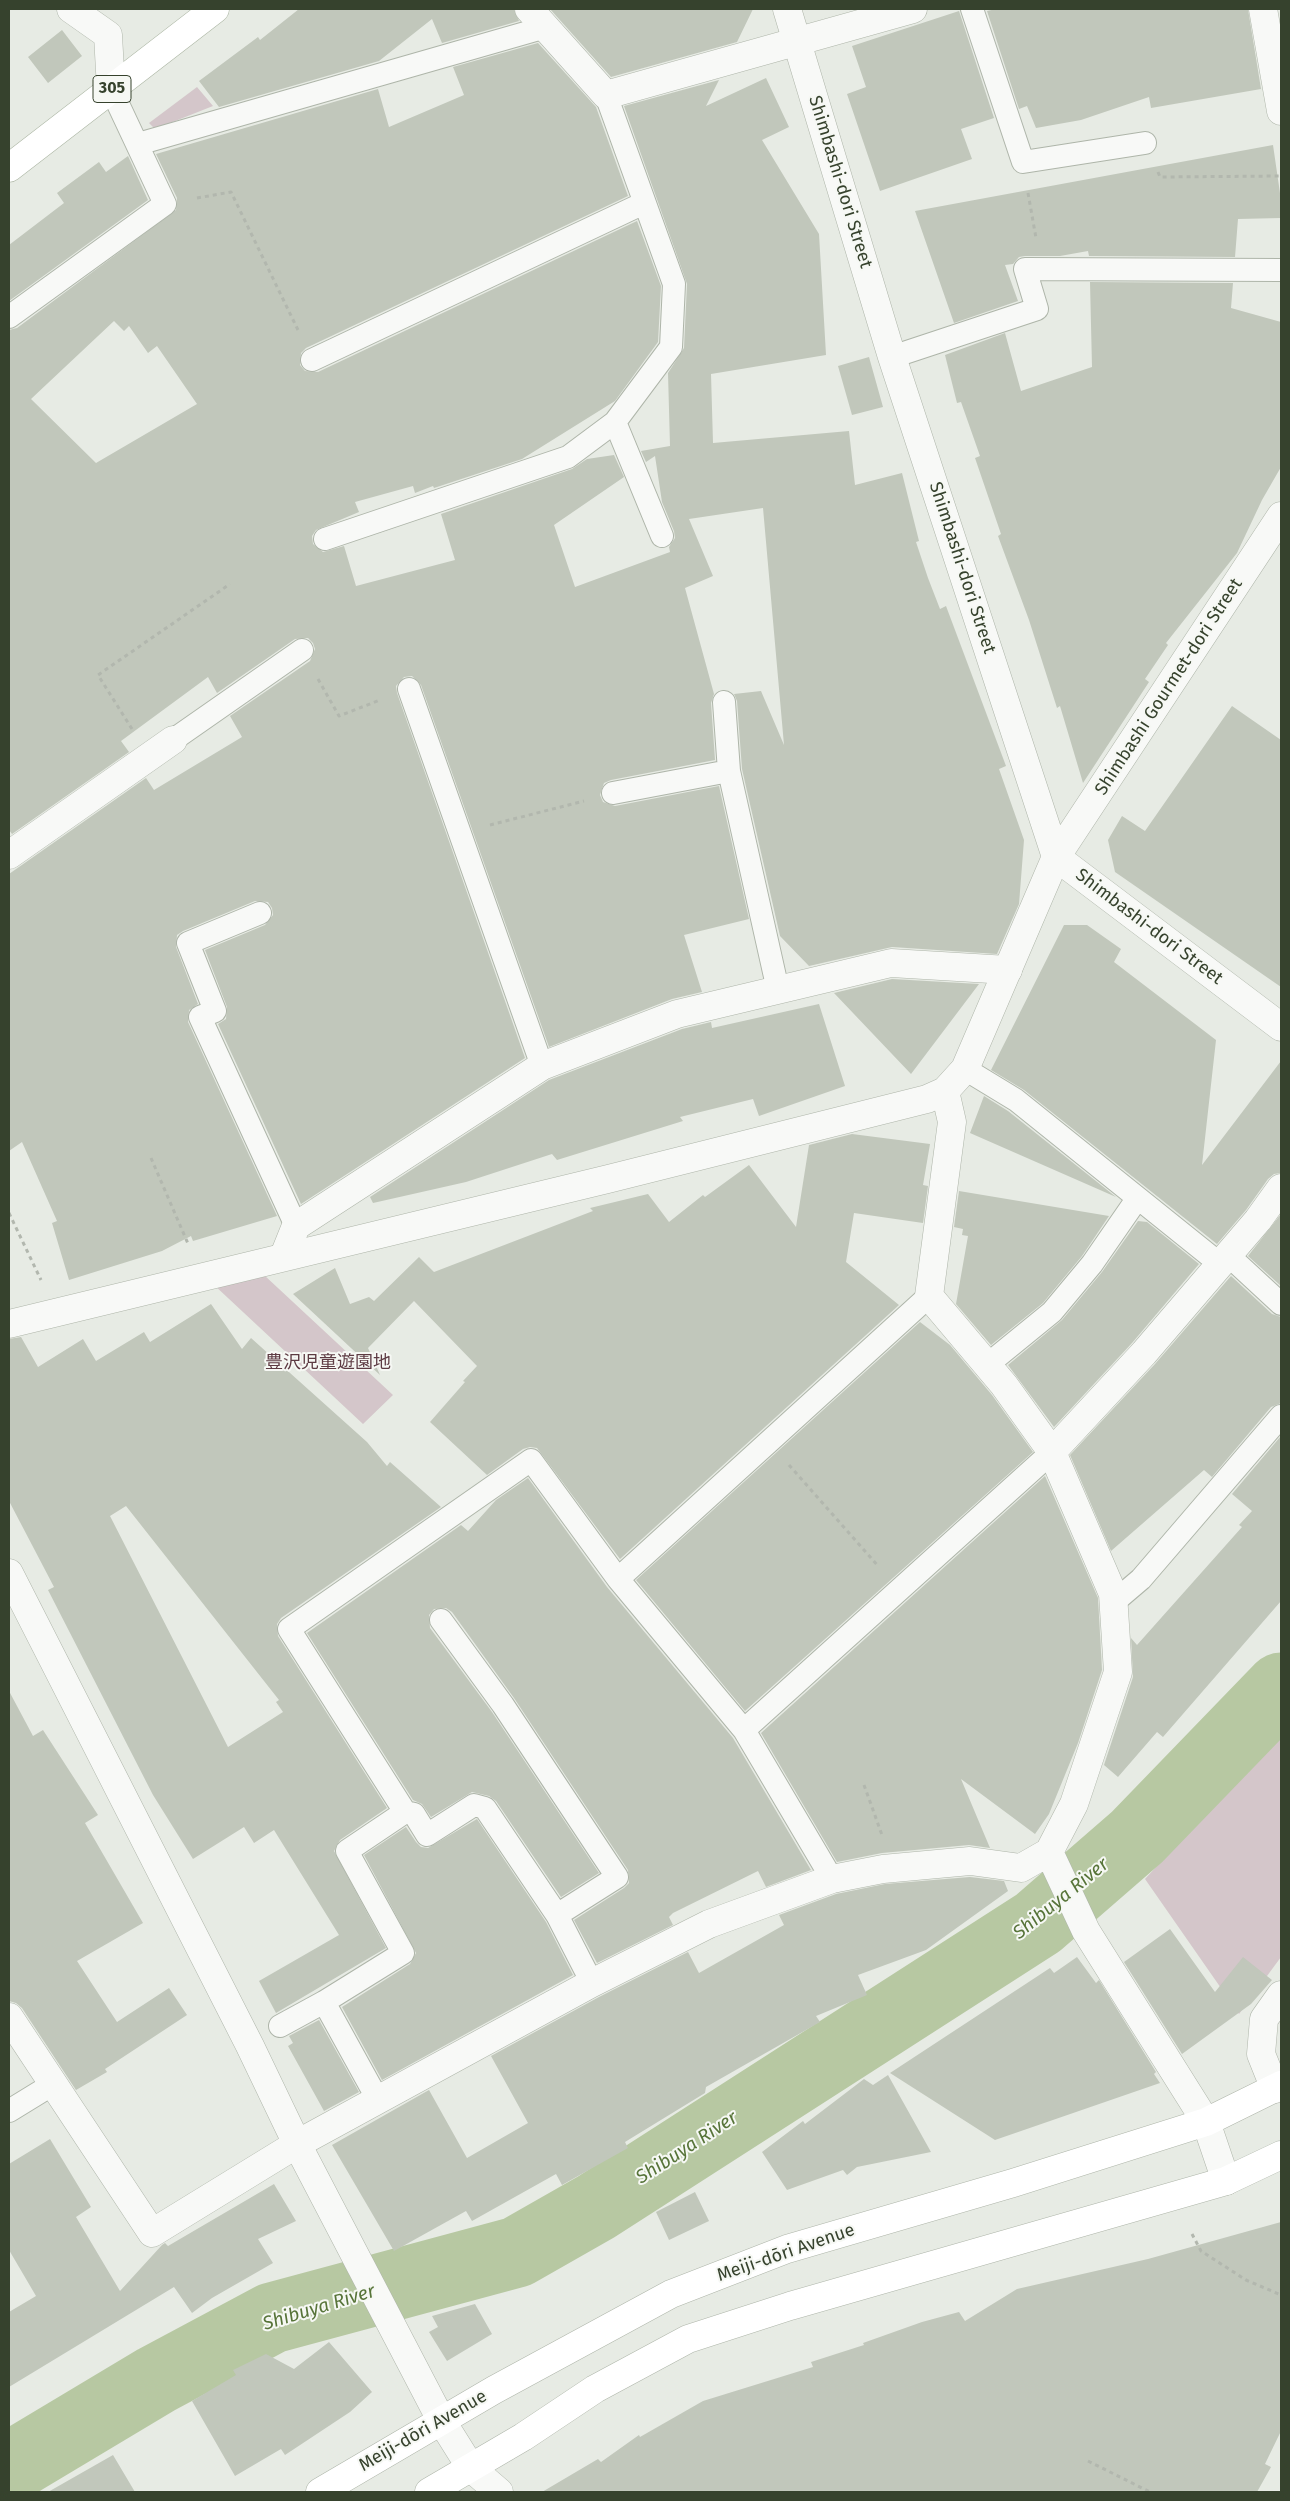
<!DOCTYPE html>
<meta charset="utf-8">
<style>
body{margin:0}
#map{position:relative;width:1290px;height:2501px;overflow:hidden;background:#e7ebe4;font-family:"Fira Sans",sans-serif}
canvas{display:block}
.frame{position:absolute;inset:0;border:10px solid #36422d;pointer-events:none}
</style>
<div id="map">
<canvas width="1290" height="2501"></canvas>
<div class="frame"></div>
</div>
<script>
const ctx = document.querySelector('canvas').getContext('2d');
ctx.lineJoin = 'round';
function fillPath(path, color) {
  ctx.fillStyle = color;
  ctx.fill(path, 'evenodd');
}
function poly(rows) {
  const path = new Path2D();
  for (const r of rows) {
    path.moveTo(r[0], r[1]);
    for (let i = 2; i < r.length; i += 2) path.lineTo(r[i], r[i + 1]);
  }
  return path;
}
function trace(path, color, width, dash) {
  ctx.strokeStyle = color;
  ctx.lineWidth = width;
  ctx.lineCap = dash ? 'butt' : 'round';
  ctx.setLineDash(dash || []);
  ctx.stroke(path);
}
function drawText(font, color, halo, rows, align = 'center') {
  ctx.font = font + ' "Fira Sans","Noto Sans JP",sans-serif';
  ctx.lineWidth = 4;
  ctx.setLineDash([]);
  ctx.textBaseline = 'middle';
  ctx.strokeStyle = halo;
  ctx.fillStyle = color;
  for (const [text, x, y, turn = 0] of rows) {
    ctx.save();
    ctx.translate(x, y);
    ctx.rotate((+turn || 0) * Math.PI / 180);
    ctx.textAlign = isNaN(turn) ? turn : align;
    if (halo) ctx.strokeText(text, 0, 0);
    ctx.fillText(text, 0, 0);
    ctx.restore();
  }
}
const green = poly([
 [197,87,213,106,155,129,149,123],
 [264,1275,393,1395,363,1424,213,1284],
 [1281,1732,1281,1957,1239,2014,1145,1879]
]);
const river = poly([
 [9,2468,156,2380,272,2318,517,2252,596,2207,1038,1923,1137,1837,1281,1688]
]);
const building = poly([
 [299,9,514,9,519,21,442,43,432,19,379,61,219,107,199,81,258,37,260,40],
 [550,9,753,9,737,42,611,77],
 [996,9,1248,9,1261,89,1151,108,1149,97,1081,120,1036,128,1027,106,1019,109,987,11],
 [959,11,994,118,961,129,972,159,880,191,847,94,866,87,852,46],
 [62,30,82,56,48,83,28,57],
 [538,43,596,107,628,196,306,348,301,353,300,365,305,371,318,372,637,221,661,286,658,342,615,401,522,459,434,488,433,486,415,493,413,486,355,502,359,512,316,530,312,536,313,544,323,552,344,546,356,586,455,560,441,514,572,469,587,459,614,455,624,477,554,525,575,587,670,552,669,547,675,538,674,531,662,502,655,456,646,462,641,451,670,446,668,373,684,348,687,284,624,106,719,80,706,106,766,78,789,127,762,140,819,234,826,355,711,374,713,443,849,431,855,485,902,473,919,541,916,542,928,578,940,609,946,606,1006,766,999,769,1024,840,1019,904,997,954,892,947,809,966,780,936,742,769,737,701,734,694,761,691,784,745,763,508,689,519,713,576,685,588,714,694,711,703,715,760,611,780,604,783,600,795,603,802,615,806,719,786,749,919,684,935,702,992,672,999,549,1047,421,685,412,676,404,677,396,686,397,693,525,1058,301,1204,218,1024,226,1019,227,1007,205,950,265,925,273,915,272,908,268,902,255,901,183,931,177,935,176,947,198,1004,189,1010,188,1022,277,1216,193,1241,191,1236,162,1251,69,1280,52,1223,57,1221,22,1142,9,1151,9,874,146,778,154,790,242,737,230,716,310,661,315,649,313,643,308,638,295,639,217,693,208,677,121,741,129,752,12,834,9,830,9,330,17,328,176,210,177,198,156,154,378,89,389,127,464,95,453,67],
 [114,321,124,331,129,326,148,353,157,346,197,404,96,463,31,399],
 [1273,145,1281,200,1281,218,1238,219,1235,257,1089,256,1088,251,1060,256,1025,256,1019,257,1013,264,1005,265,1018,301,954,323,915,211],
 [128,156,148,200,9,301,9,245,64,203,57,193,99,162,106,172],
 [1090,282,1233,283,1231,308,1281,322,1281,467,1262,500,1237,553,1166,643,1168,645,1145,679,1149,682,1083,783,1060,706,1057,708,1029,620,998,536,1001,534,975,458,980,456,961,402,957,403,945,355,1005,333,1021,391,1092,367],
 [869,357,883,407,852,415,838,366],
 [1232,706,1281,740,1281,987,1115,872,1108,840,1122,816,1145,831],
 [1064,925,1087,925,1121,949,1114,962,1216,1040,1202,1165,1281,1061,1281,1173,1274,1174,1268,1179,1246,1210,1217,1244,1024,1090,991,1070],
 [892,979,979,984,911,1074,834,993],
 [819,1004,845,1086,759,1116,753,1099,680,1117,683,1121,557,1160,552,1154,466,1182,373,1203,370,1197,549,1080,682,1029,711,1022,712,1028],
 [984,1096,1008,1111,1116,1197,970,1133],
 [852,1134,930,1144,923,1185,928,1186,923,1223,854,1213,846,1262,899,1305,620,1559,537,1448,530,1447,523,1449,487,1475,430,1422,465,1382,463,1381,477,1366,414,1301,368,1348,380,1375,293,1294,335,1268,350,1304,369,1297,374,1301,419,1257,434,1272,593,1211,590,1208,648,1194,669,1222,703,1195,705,1197,749,1165,796,1227,809,1145],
 [959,1191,1109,1216,1082,1256,1043,1303,991,1345,956,1304,968,1236,962,1235,963,1229,954,1227],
 [1281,1214,1281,1286,1248,1256],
 [1138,1221,1147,1222,1199,1264,1132,1343,1054,1427,1008,1365,1062,1320,1102,1272],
 [1231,1276,1272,1314,1281,1317,1281,1403,1271,1407,1212,1477,1204,1470,1111,1551,1070,1455,1155,1364],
 [211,1304,242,1349,251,1338,367,1442,387,1466,390,1462,441,1507,281,1618,277,1624,278,1636,387,1808,340,1840,334,1851,386,1948,276,2013,259,1981,339,1935,274,1830,254,1843,244,1827,193,1859,153,1795,48,1590,54,1587,9,1501,9,1339,21,1337,38,1367,83,1339,96,1361,144,1332,150,1342],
 [126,1506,279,1700,276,1702,283,1712,228,1747,110,1516],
 [920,1322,950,1345,992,1395,1033,1452,745,1711,636,1580],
 [1281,1436,1281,1601,1163,1737,1157,1732,1118,1777,1104,1765,1133,1677,1131,1638,1137,1645,1242,1527,1239,1525,1252,1511,1232,1494],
 [1045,1476,1098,1598,1102,1670,1078,1743,1049,1814,1035,1834,961,1779,990,1848,969,1845,882,1853,837,1862,761,1733],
 [528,1478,607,1587,733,1738,811,1870,766,1887,758,1871,673,1913,669,1917,673,1925,597,1963,574,1920,624,1888,629,1883,628,1870,514,1698,452,1612,446,1608,434,1609,429,1615,430,1628,492,1712,599,1873,561,1897,496,1801,489,1796,472,1792,431,1817,422,1804,413,1800,307,1633,461,1525,468,1531,496,1500],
 [9,1691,33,1736,43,1730,98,1815,85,1823,143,1923,77,1961,117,2022,169,1988,187,2015,105,2069,107,2072,76,2090,22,2008,16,2003,9,2001],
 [477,1819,546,1922,573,1975,382,2080,342,2007,410,1964,416,1953,364,1855,406,1827,416,1842,421,1847,428,1848],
 [970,1877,1004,1881,1008,1891,926,1950,858,1975,867,1995,816,2016,820,2022,706,2087,705,2093,625,2142,628,2148,562,2185,556,2174,472,2221,466,2211,394,2251,332,2145,429,2090,467,2158,528,2123,491,2056,599,1997,688,1952,699,1973,784,1925,779,1915,836,1894,885,1884],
 [1170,1929,1215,1992,1243,1957,1272,1980,1251,2004,1182,2054,1124,1962],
 [1077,1957,1096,1983,1099,1980,1156,2072,1154,2074,1160,2083,995,2140,890,2073,1050,1968,1054,1973],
 [319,2020,359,2092,324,2111,288,2046,293,2043,289,2036],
 [888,2075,931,2152,857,2167,847,2175,843,2170,787,2190,762,2152,803,2121,805,2124,864,2079,873,2085],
 [50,2139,91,2207,76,2217,120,2291,162,2245,165,2243,168,2246,274,2184,296,2221,258,2239,273,2263,212,2298,192,2313,174,2287,9,2387,9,2312,36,2296,9,2250,9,2164],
 [695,2192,709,2221,669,2240,656,2212],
 [1281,2222,1281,2431,1265,2464,1271,2467,1257,2492,542,2492,598,2459,601,2462,639,2435,640,2437,703,2401,813,2367,811,2362,864,2345,863,2343,922,2322,959,2312,965,2321,1017,2289,1148,2259],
 [475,2304,492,2334,447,2361,429,2332,438,2327,432,2316],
 [329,2342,372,2392,350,2412,285,2455,281,2449,235,2476,192,2401,236,2375,233,2370,266,2354,294,2369],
 [113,2455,135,2492,48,2492]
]);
const path = poly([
 [1158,172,1160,177,1281,176],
 [1028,193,1036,238],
 [197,198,231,192,298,330],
 [318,679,339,716,380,700],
 [132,729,98,675,230,584],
 [490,825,584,801],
 [151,1158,189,1246],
 [9,1213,41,1280],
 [789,1465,879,1567],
 [864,1785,882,1835],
 [1192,2234,1201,2251,1246,2280,1281,2295],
 [1088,2461,1150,2492]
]);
const service = poly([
 [972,9,1023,162,1145,143],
 [138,144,546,27],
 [9,317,165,204,111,89],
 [892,357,1037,309,1025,269,1281,270],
 [312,360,644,203],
 [615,422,662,536],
 [325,539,568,457,615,422,671,347,674,284,606,95],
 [409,689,542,1066],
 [724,702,729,771,778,990],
 [173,740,302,650],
 [613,793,729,771],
 [260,913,188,943,215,1011,200,1017,296,1226],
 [965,1069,1016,1100,1220,1264],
 [1228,1255,1281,1304],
 [987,1365,1052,1312,1092,1264,1137,1199],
 [1114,1602,1141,1579,1281,1416],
 [441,1620,503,1705,617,1877,557,1915],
 [744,1730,1052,1452],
 [405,1812,414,1814,427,1835,474,1805,485,1808,557,1915,592,1983],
 [832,1879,744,1730,618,1579,929,1296],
 [280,2026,324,2002],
 [378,2100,324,2002,403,1953,347,1851,405,1812,289,1629,531,1460,618,1579],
 [9,2111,53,2084]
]);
const minor = poly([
 [71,9,108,35,111,89],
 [529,9,606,95,913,9],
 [1263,9,1281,111],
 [9,855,173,740],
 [284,1256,296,1226,542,1066,677,1014,891,963,1008,970],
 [1052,1452,1144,1353,1258,1220,1281,1188],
 [1049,1852,1086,1931,1206,2122,1226,2181],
 [9,2017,152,2233,297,2144,592,1983,709,1924,832,1879,883,1869,970,1861,1021,1868,1049,1852,1074,1804,1118,1672,1113,1594,1052,1452,1004,1385,929,1296,952,1122,945,1091],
 [1275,2089,1261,2054,1264,2019,1281,1995],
 [471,2468,499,2492]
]);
const tertiary = poly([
 [787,9,892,357,1056,857,1281,1027],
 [9,1324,608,1179,927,1099,945,1091,965,1069,1056,857,1281,516],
 [9,1573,250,2046,297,2144,441,2420,471,2468]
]);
const secondary = poly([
 [320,2492,494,2390,671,2294,787,2249,1013,2183,1206,2122,1281,2085],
 [429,2492,523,2437,595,2389,688,2339,790,2306,1226,2181,1281,2155]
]);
const primary = poly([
 [9,168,215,9]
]);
const shields = [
 [112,89,38]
];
const shieldNames = [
 ["305",112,89]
];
const streetNames = [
 ["Shimbashi-dori Street",840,182,73],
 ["Shimbashi-dori Street",962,568,72],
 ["Shimbashi Gourmet-dori Street",1169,687,-57],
 ["Shimbashi-dori Street",1149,927,37],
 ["Meiji-dōri Avenue",786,2253,-19],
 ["Meiji-dōri Avenue",423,2431,-30]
];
const parkNames = [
 ["豊沢児童遊園地",328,1363]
];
const waterNames = [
 ["Shibuya River",1061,1899,-39],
 ["Shibuya River",687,2148,-33],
 ["Shibuya River",319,2308,-17]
];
fillPath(green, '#d4c6ca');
trace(river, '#b7c8a2', 71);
fillPath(building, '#c1c7bb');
trace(service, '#aeb5a9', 24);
trace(minor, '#aeb5a9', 29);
trace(tertiary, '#aeb5a9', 29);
trace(secondary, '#aeb5a9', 29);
trace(primary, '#acb6a4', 29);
trace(path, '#b2b7ae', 3, [4, 4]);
trace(service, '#f8f9f7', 22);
trace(minor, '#f8f9f7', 28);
trace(tertiary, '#f8f9f7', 28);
trace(secondary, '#fff', 28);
trace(primary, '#fff', 28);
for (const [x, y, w] of shields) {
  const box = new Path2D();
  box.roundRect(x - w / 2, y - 13.5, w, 27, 4);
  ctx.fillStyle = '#f6f8f4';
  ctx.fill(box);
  trace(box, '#36422d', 1);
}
drawText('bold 16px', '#36422d', null, shieldNames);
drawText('18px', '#36422d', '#f6f8f4', streetNames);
drawText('18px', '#5d3b43', '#f6f8f4', parkNames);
drawText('italic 19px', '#577439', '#f6f8f4', waterNames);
</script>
